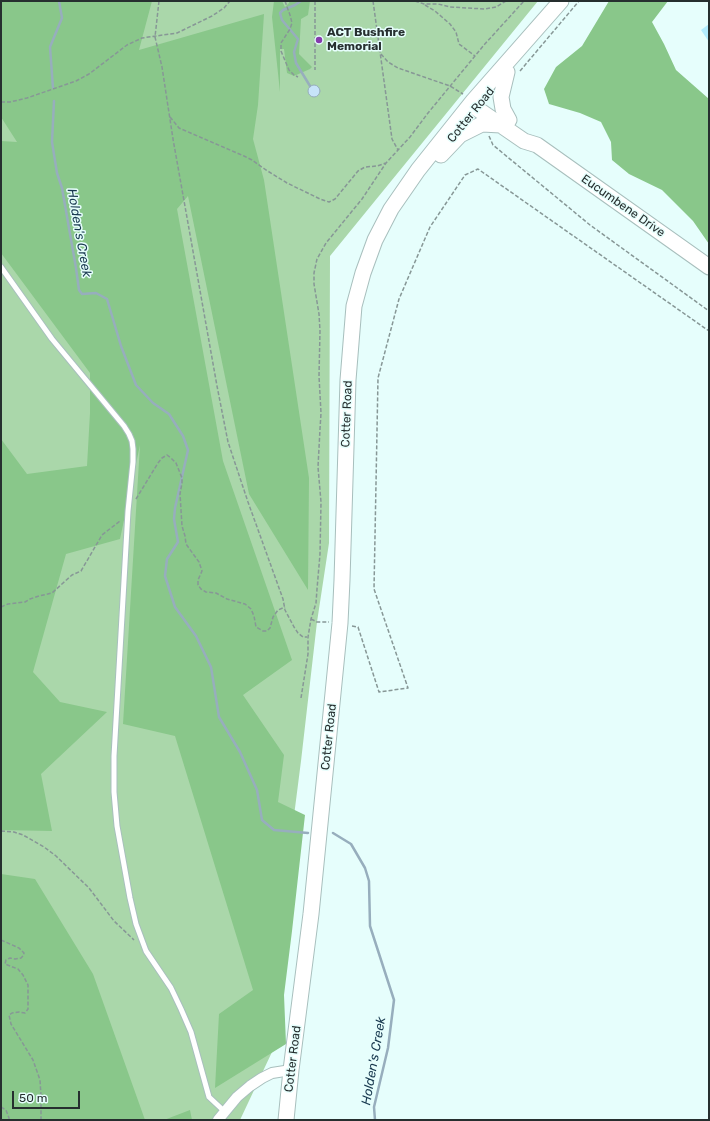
<!DOCTYPE html>
<style>
body{margin:0}
#map{position:relative;width:710px;height:1121px;overflow:hidden;background:#e6fefc;font-family:Rubik,sans-serif}
canvas{display:block}
.frame{position:absolute;inset:0;border:2px solid #262f2f;pointer-events:none}
.scale{position:absolute;left:12px;top:1091px;width:68px;height:18px;box-sizing:border-box;border:2px solid #262f2f;border-top:0;padding-left:5px;font-size:12px;line-height:14px;white-space:nowrap;color:#262f2f;-webkit-text-stroke:3px #e6fefc;paint-order:stroke}
</style>
<div id="map">
<canvas width="710" height="1121"></canvas>
<div class="frame"></div>
<div class="scale">50 m</div>
</div>
<script>
const ctx = document.querySelector('canvas').getContext('2d');
ctx.lineJoin = 'round';
function fillPath(path, color) {
  ctx.fillStyle = color;
  ctx.fill(path, 'evenodd');
}
function poly(rows) {
  const path = new Path2D();
  for (const r of rows) {
    if (r.length === 3) {
      path.moveTo(r[0] + r[2], r[1]);
      path.arc(r[0], r[1], r[2], 0, 2 * Math.PI);
      continue;
    }
    path.moveTo(r[0], r[1]);
    for (let i = 2; i < r.length; i += 2) path.lineTo(r[i], r[i + 1]);
  }
  return path;
}
function trace(path, color, width, dash) {
  ctx.strokeStyle = color;
  ctx.lineWidth = width;
  ctx.lineCap = dash ? 'butt' : 'round';
  ctx.setLineDash(dash || []);
  ctx.stroke(path);
}
function drawText(font, color, halo, rows, align = 'center') {
  ctx.font = font + ' Rubik,sans-serif';
  ctx.lineWidth = 3;
  ctx.setLineDash([]);
  ctx.textBaseline = 'middle';
  ctx.strokeStyle = halo;
  ctx.fillStyle = color;
  for (const [text, x, y, turn = 0] of rows) {
    ctx.save();
    ctx.translate(x, y);
    ctx.rotate((+turn || 0) * Math.PI / 180);
    ctx.textAlign = isNaN(turn) ? turn : align;
    if (halo) ctx.strokeText(text, 0, 0);
    ctx.fillText(text, 0, 0);
    ctx.restore();
  }
}
const green = poly([
 [1,1,538,1,330,256,329,543,317,622,301,761,277,949,272,1052,240,1120,1,1120]
]);
const forest = poly([
 [1,1,152,1,139,50,264,14,258,105,253,139,264,180,309,478,308,590,249,494,188,196,177,209,223,461,292,660,243,695,284,755,278,802,305,815,292,931,284,995,286,1044,215,1088,219,1014,253,990,175,736,123,724,140,445,120,539,66,554,33,672,60,702,107,712,41,774,52,831,1,830,1,439,27,474,87,466,90,413,90,373,1,253,1,141,17,142,1,117],
 [274,1,282,1,285,7,289,3,289,1,310,1,308,15,301,19,299,54,312,67,310,69,294,76,287,73,284,49,280,49,280,92,272,17],
 [609,1,668,1,652,22,664,44,676,70,709,99,709,244,693,221,662,190,629,174,612,160,611,142,601,122,580,113,549,104,544,89,556,67,582,46],
 [1,874,35,879,93,974,145,1120,1,1120],
 [190,1110,192,1120,164,1120]
]);
const water = poly([
 [314,91,6]
]);
const stream = poly([
 [301,1,295,5,283,10,280,13,282,20,298,39,294,52,296,63,310,86],
 [53,88,50,47,62,18,59,1],
 [54,101,52,142,57,173,62,188,76,268,79,290,82,294,96,293,107,299,121,346,136,385,153,403,169,414,183,436,188,450,175,508,174,519,178,542,167,559,165,576,175,607,196,636,211,667,219,717,240,752,257,790,262,820,274,830,308,833],
 [333,833,351,844,365,868,369,881,370,926,394,1000,388,1048,374,1107,375,1120]
]);
const building = poly([
 [709,24,709,42,701,30]
]);
const path = poly([
 [159,1,155,37,162,67,173,139,217,386,228,442,248,502,283,599,285,610,294,627,298,633,303,637,307,637],
 [285,1,290,15,292,23,290,29,281,43,281,51,289,70,294,75,298,77],
 [315,1,315,70],
 [373,1,392,139,398,150],
 [415,1,424,4,438,4,450,7,485,9,496,7,506,1],
 [425,5,435,11,450,24,456,32,459,44,475,56],
 [381,54,388,62,398,68,450,86,463,94],
 [520,71,579,1],
 [1,102,10,102,27,98,76,81,89,74,127,45,142,38,177,33,212,16,224,8,230,1],
 [170,117,179,128,244,156,252,160,266,170,287,183,320,199,329,202,335,199,358,171,365,167,377,166,386,163],
 [489,136,493,145,590,225,709,311],
 [136,499,158,463,162,458,167,455,171,458,176,463,182,478,182,483,180,494,182,526,185,536,186,544,199,562,202,571,198,580,198,585,201,589,206,592,216,593,227,599,245,604,251,609,254,616,256,627,263,631,267,631,270,628,273,617,278,610,285,607],
 [1,607,8,604,25,602,30,599,39,596,52,593,72,575,81,571,102,535,120,521],
 [311,619,317,622,329,622],
 [352,626,358,627,379,692,408,688,374,589,378,378,399,299,430,227,465,175,478,169,709,331],
 [301,698,308,654,308,637,311,619,316,603,317,589,320,554,321,502,318,467,320,429,321,413,319,376,320,331,319,314,314,284,314,273,317,259,326,243,362,199,386,163,410,137,428,113,484,45,524,1],
 [1,831,14,832,23,835,44,847,56,856,89,888,114,921,134,940],
 [1,940,19,948,24,953,23,956,21,958,15,959,10,958,6,960,5,964,18,969,23,975,28,985,28,1009,25,1013,19,1012,12,1013,9,1015,11,1024,33,1060,40,1080,41,1096,41,1120],
 [1,1107,6,1110,9,1118,9,1120]
]);
const lane = poly([
 [1,267,52,339,124,426,129,434,132,441,133,449,133,462,128,511,114,756,114,792,117,826,130,898,136,924,146,951,171,988,181,1009,191,1032,209,1097,224,1111]
]);
const street = poly([
 [218,1120,237,1097,250,1086,262,1078,272,1073,291,1070]
]);
const secondary = poly([
 [507,72,501,97,503,109,509,120],
 [473,101,476,108,524,141,537,145,709,267],
 [441,155,460,135,482,124,501,125],
 [286,1120,291,1070,311,914,340,623,342,580,348,380,354,306,363,273,375,240,391,209,418,170,473,101,561,1]
]);
const markers = [
 [319,40,4,"#853bad"]
];
const poiNames = [
 ["ACT Bushfire",327,33],
 ["Memorial",327,47]
];
const streetNames = [
 ["Cotter Road",471,115,-51],
 ["Eucumbene Drive",623,206,35],
 ["Cotter Road",347,414,-88],
 ["Cotter Road",329,737,-84],
 ["Cotter Road",293,1059,-83]
];
const waterNames = [
 ["Holden's Creek",79,233,80],
 ["Holden's Creek",374,1061,-80]
];
fillPath(green, '#aad7aa');
fillPath(forest, '#89c78a');
fillPath(water, '#c7e4fa');
trace(water, '#97aebd', 1);
trace(stream, '#97aebd', 2.5);
fillPath(building, '#b1ecfd');
trace(lane, '#a8bfbd', 7);
trace(street, '#a8bfbd', 12);
trace(secondary, '#a8bfbd', 17);
trace(path, '#879796', 1.5, [4, 2]);
trace(lane, '#fff', 5);
trace(street, '#fff', 10);
trace(secondary, '#fff', 15);
for (const [x, y, r, color] of markers) {
  const dot = new Path2D();
  dot.arc(x, y, r, 0, 2 * Math.PI);
  ctx.fillStyle = color;
  ctx.fill(dot);
  trace(dot, '#e6fefc', 1.5);
}
drawText('bold 12px', '#262f2f', '#e6fefc', poiNames, 'left');
drawText('12px', '#262f2f', '#e6fefc', streetNames);
drawText('italic 13px', '#18394f', '#e6fefc', waterNames);
</script>
